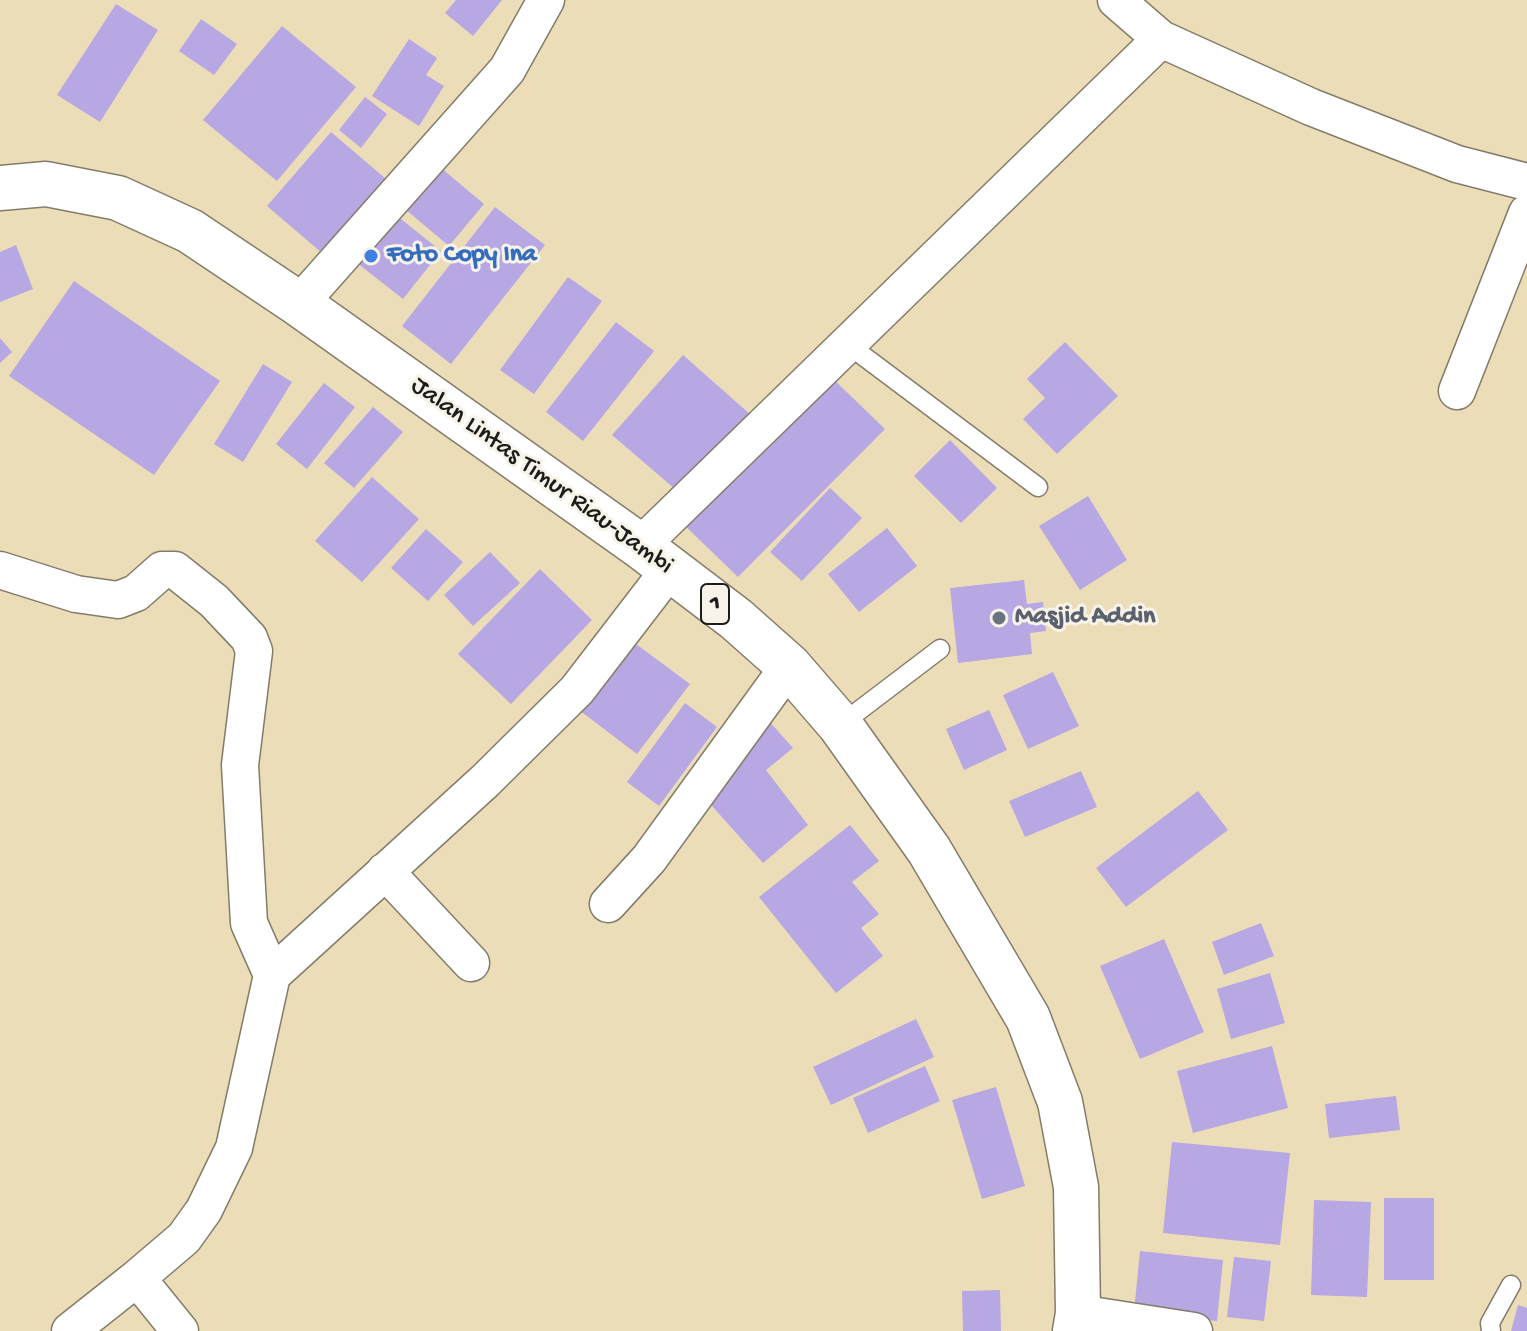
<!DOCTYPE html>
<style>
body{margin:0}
canvas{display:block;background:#ecddb9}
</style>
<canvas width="1527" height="1331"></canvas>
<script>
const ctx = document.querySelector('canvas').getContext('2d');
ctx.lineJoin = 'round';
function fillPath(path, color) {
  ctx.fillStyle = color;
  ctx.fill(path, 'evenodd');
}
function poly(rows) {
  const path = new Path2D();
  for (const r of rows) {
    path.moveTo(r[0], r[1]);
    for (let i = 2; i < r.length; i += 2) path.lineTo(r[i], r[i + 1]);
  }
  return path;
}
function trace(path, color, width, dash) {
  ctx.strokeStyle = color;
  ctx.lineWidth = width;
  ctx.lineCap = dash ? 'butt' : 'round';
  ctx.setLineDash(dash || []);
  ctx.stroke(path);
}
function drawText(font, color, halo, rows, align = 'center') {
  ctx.font = font + ' "Gochi Hand",sans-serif';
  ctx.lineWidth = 6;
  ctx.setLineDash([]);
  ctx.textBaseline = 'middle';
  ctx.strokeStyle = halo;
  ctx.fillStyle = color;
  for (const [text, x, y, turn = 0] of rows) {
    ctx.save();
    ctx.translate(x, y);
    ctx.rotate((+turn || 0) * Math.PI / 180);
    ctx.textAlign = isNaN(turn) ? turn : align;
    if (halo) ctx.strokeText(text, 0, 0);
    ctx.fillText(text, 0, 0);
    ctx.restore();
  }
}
const building = poly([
 [456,0,502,0,473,36,445,13],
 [116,4,158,30,100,122,57,95],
 [201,19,237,44,214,75,179,51],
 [282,26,356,87,277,181,203,120],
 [409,39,437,58,426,75,444,86,419,126,372,96],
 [365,97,387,114,361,148,339,130],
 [331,132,386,179,322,253,267,206],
 [434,162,484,204,449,246,399,204],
 [495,207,545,245,451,364,402,326],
 [391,211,441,251,403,299,352,259],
 [16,245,33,289,0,302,0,252],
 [568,277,602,301,534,394,500,370],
 [74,281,220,381,154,475,9,376],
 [616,322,654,351,583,441,546,412],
 [0,338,12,352,0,363],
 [1065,342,1118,396,1057,454,1023,419,1045,398,1027,379],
 [683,355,751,415,682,495,612,435],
 [263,364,292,382,243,462,214,444],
 [824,370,885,429,738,577,677,518],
 [324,383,355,407,307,469,276,444],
 [373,407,403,432,354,488,324,463],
 [950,440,997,488,961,523,914,476],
 [372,477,419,519,362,582,315,541],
 [830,488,862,518,802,581,770,552],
 [1088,496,1127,560,1080,590,1039,526],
 [887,528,917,566,859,612,828,574],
 [426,529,463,562,428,601,391,568],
 [490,552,520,583,473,626,444,595],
 [540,569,592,620,511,704,458,654],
 [1024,580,1027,604,1043,602,1046,631,1030,633,1032,654,958,663,950,588],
 [632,641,690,684,637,754,579,710],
 [1053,672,1079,726,1028,749,1003,695],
 [685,703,717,727,659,806,627,782],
 [989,710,1007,750,964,770,946,729],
 [768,720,793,748,766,770,808,825,763,863,704,797],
 [1081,771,1097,807,1025,837,1009,801],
 [1198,791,1228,830,1126,907,1096,868],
 [850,825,879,861,852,882,879,914,861,928,883,956,836,993,759,897],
 [1261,923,1274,956,1224,975,1212,942],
 [1164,939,1204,1032,1140,1059,1100,966],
 [1270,973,1285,1023,1231,1039,1217,989],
 [916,1019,934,1057,831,1105,813,1067],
 [1272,1046,1288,1108,1193,1133,1177,1071],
 [925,1066,940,1101,868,1133,853,1098],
 [996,1087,1025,1186,982,1199,952,1100],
 [1396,1096,1400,1130,1329,1138,1325,1104],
 [1172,1142,1290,1153,1280,1245,1163,1233],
 [1384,1198,1434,1198,1434,1280,1384,1280],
 [1314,1200,1371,1202,1367,1297,1311,1295],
 [1140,1251,1223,1260,1217,1321,1134,1312],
 [1234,1257,1271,1261,1264,1321,1227,1317],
 [1000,1290,1001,1331,963,1331,962,1291],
 [1518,1305,1527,1308,1527,1331,1511,1331]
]);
const lane = poly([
 [846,343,1038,487],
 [840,725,940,649],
 [1491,1331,1490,1323,1511,1285]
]);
const street = poly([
 [1116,0,1161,39,1311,107,1457,164,1527,182],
 [299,304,507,70,546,0],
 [1457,391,1527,213],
 [640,546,1161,39],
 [0,570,76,594,118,600,136,593,162,570,175,570,214,601,249,638,254,651,240,765,249,923,272,975,234,1148,204,1210,184,1238,137,1278,180,1331],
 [385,871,471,963],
 [608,904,649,859,789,666],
 [272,975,485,781,577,690,670,569],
 [1078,1313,1194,1331],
 [70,1331,137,1278]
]);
const highway = poly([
 [0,188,46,184,118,198,190,231,299,304,640,546,736,619,789,666,840,725,929,850,1028,1018,1060,1102,1076,1187,1078,1313,1075,1331]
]);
const markers = [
 [371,256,8,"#3f7fe0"],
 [999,618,8,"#6b7280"]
];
const shields = [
 [715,604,28]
];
const shieldNames = [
 ["1",715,604]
];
const shopNames = [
 ["Foto Copy Ina",387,256]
];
const streetNames = [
 ["Jalan Lintas Timur Riau-Jambi",541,477,36]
];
const worshipNames = [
 ["Masjid Addin",1015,618]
];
fillPath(building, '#b7a7e2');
trace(lane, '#847c6a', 21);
trace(street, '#847c6a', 39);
trace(highway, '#847c6a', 47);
trace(lane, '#fff', 18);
trace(street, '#fff', 36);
trace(highway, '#fff', 44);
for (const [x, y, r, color] of markers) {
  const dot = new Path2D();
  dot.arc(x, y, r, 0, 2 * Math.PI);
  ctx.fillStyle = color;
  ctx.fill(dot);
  trace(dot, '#f7f3e8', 3);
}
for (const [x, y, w] of shields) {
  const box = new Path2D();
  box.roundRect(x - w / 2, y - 20, w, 40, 6);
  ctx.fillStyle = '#f7f3e8';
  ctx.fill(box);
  trace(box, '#1c1c1c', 2);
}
drawText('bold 24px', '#1c1c1c', null, shieldNames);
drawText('bold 26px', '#366cbe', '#f7f3e8', shopNames, 'left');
drawText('26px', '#1c1c1c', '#f7f3e8', streetNames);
drawText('bold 26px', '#5b616d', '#f7f3e8', worshipNames, 'left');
</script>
